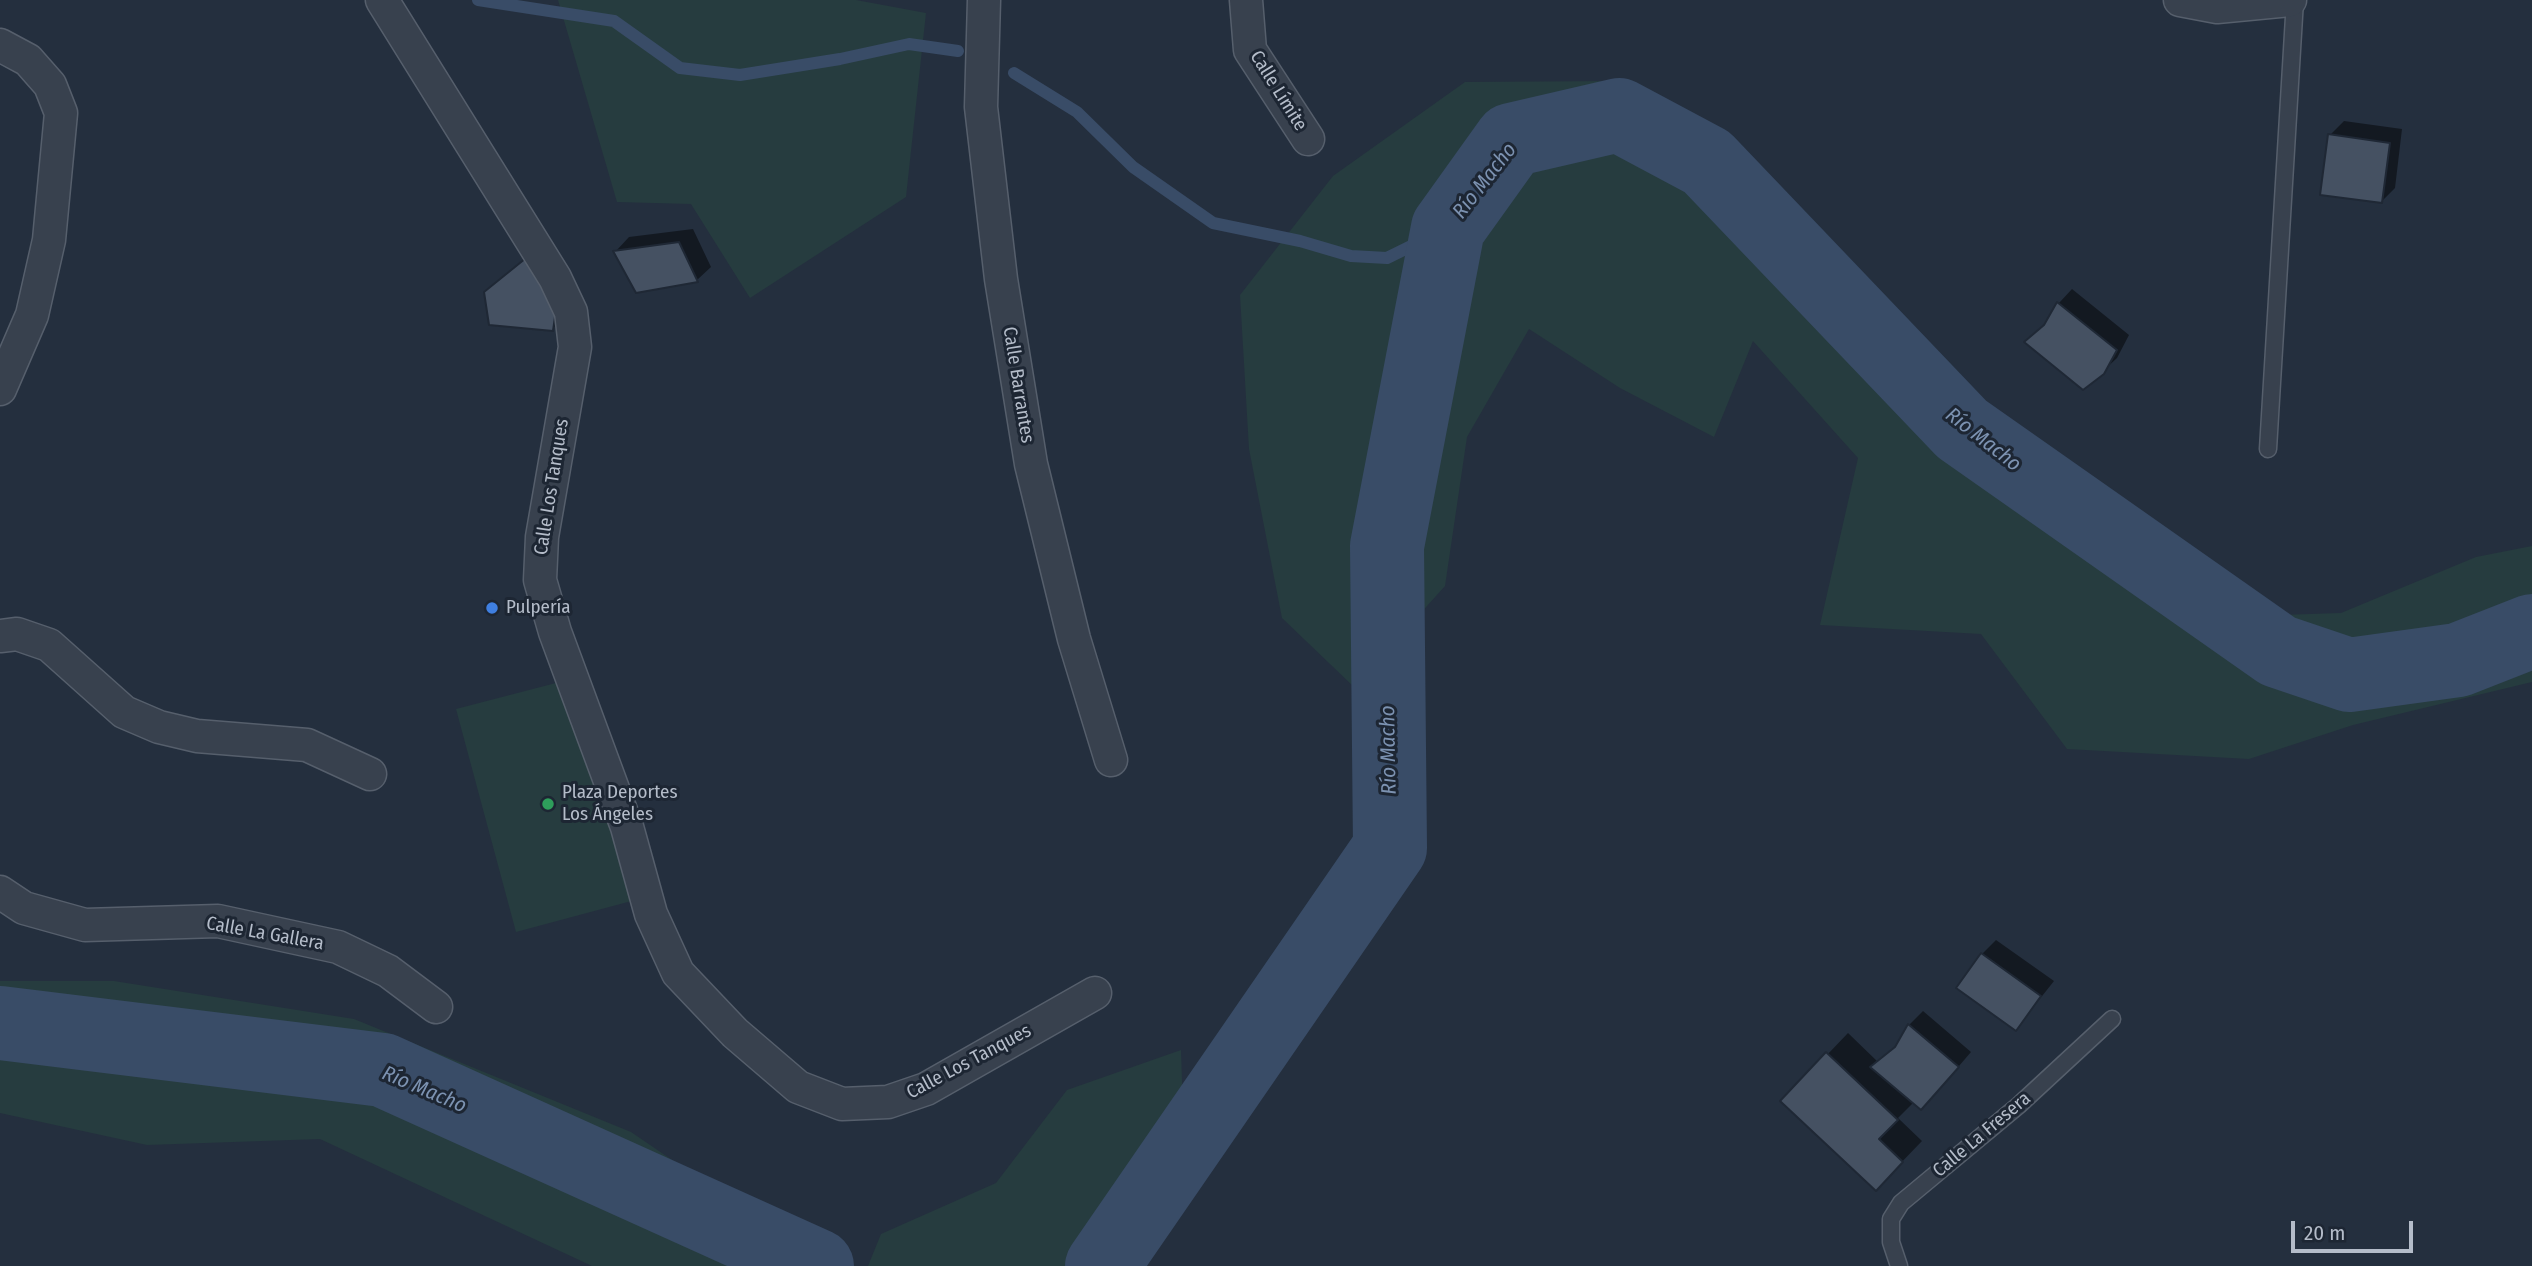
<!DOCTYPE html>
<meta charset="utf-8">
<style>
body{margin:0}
#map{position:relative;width:2532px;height:1266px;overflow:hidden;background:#242f3e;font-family:"Fira Sans Condensed",sans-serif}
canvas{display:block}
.scale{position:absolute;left:2291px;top:1221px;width:122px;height:32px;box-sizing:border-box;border:4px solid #b4bcc9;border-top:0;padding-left:9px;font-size:21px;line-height:24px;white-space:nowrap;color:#b4bcc9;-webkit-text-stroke:5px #1d2633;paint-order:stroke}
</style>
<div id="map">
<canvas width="2532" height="1266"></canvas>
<div class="scale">20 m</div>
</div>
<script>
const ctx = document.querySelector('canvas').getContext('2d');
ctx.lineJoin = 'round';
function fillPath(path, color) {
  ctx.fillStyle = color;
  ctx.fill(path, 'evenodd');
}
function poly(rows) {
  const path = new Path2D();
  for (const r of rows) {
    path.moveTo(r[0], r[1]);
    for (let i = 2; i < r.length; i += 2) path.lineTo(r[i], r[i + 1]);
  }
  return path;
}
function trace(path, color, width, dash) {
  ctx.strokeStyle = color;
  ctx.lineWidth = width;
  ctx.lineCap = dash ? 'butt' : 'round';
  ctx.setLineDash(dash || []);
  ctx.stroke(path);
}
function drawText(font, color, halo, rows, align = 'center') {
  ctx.font = font + ' "Fira Sans Condensed",sans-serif';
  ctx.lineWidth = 6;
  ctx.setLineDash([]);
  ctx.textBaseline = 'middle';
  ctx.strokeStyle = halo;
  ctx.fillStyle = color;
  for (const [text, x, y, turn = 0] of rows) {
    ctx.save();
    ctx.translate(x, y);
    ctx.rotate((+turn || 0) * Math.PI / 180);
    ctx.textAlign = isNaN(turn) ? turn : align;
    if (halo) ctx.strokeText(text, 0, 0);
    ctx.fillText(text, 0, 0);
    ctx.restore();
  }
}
const green = poly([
 [558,0,856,0,926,13,906,197,750,298,691,204,617,202],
 [1616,81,1747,170,1860,287,2010,482,2114,569,2251,616,2341,613,2476,557,2532,546,2532,682,2353,725,2249,759,2067,749,1981,634,1820,625,1858,458,1753,341,1714,437,1620,388,1529,329,1467,437,1445,586,1354,687,1282,618,1249,449,1240,295,1333,176,1465,82],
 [579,677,639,899,516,932,456,709],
 [0,981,114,981,354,1019,631,1132,822,1262,816,1266,592,1266,320,1139,147,1145,0,1113],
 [1181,1050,1183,1112,1067,1266,868,1266,881,1234,996,1183,1067,1090]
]);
const shadow = poly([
 [2344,121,2402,129,2395,188,2381,202,2330,135],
 [693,229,711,267,697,280,616,251,629,237],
 [546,242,566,315,552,329,486,293],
 [2072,289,2129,335,2117,358,2102,372,2048,322,2059,303],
 [1996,940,2054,981,2016,1029,1982,954],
 [1923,1011,1971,1052,1935,1094,1914,1102,1898,1118,1922,1141,1896,1168,1783,1101,1848,1033,1878,1062,1899,1044,1909,1025]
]);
const stream = poly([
 [478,0,614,21,680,68,740,75,840,59,909,44,958,51],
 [1014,73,1077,112,1133,167,1213,223,1300,241,1351,256,1387,258,1448,228]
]);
const river = poly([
 [0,1023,383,1070,817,1266],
 [1102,1266,1390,848,1387,546,1448,228,1511,140,1619,115,1707,162,1962,429,2278,651,2349,675,2458,660,2532,631]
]);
const building = poly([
 [2328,134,2390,143,2382,203,2320,195,2328,134],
 [679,242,698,282,636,293,613,251,679,242],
 [531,254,558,296,553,331,489,325,484,292,531,254],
 [2057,302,2117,350,2104,374,2083,390,2024,342,2044,325,2057,302],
 [1981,953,2041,996,2016,1031,1956,988,1981,953],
 [1908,1024,1959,1067,1921,1110,1870,1067,1895,1047,1908,1024],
 [1826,1052,1898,1120,1879,1139,1903,1162,1876,1191,1780,1101,1826,1052]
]);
const lane = poly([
 [2268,449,2295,0],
 [1899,1266,1891,1242,1891,1219,1901,1203,2019,1105,2112,1019]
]);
const street = poly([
 [382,0,555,278,571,312,575,347,542,537,540,580,555,632,627,827,651,914,678,973,735,1033,798,1087,842,1104,888,1102,926,1089,1095,993],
 [984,0,981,107,1001,279,1031,464,1074,639,1111,760],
 [1246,0,1250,50,1308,139],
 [2180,0,2217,7,2290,0],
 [0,45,28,60,50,85,61,113,49,240,32,315,0,389],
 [0,636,17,634,49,645,124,712,159,727,197,736,307,745,370,774],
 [0,892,24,908,85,925,218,921,338,947,388,971,436,1007]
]);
const markers = [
 [492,608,7,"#3f7fe0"],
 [548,804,7,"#2e9e5b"]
];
const streetNames = [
 ["Calle Límite",1278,91,58],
 ["Calle Barrantes",1018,385,81],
 ["Calle Los Tanques",552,487,-81],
 ["Calle La Gallera",265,934,10],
 ["Calle Los Tanques",969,1062,-28],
 ["Calle La Fresera",1982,1135,-40]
];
const poiNames = [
 ["Pulpería",506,608],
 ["Plaza Deportes",562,793],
 ["Los Ángeles",562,815]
];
const waterNames = [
 ["Río Macho",1485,181,-52],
 ["Río Macho",1983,440,38],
 ["Río Macho",1389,750,-91],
 ["Río Macho",424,1090,23]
];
fillPath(green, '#263c3f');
fillPath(shadow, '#0007');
trace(stream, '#394c67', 12);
trace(river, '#394c67', 74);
fillPath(building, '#455162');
trace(building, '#1f2835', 2);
trace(lane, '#565f6c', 19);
trace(street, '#565f6c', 35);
trace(lane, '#38414e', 16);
trace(street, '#38414e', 32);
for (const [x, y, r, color] of markers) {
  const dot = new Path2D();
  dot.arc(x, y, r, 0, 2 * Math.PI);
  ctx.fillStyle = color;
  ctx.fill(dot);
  trace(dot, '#1d2633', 2.5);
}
drawText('19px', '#b4bcc9', '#1d2633', streetNames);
drawText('19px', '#b4bcc9', '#1d2633', poiNames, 'left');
drawText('italic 21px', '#7c92b1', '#1d2633', waterNames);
</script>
